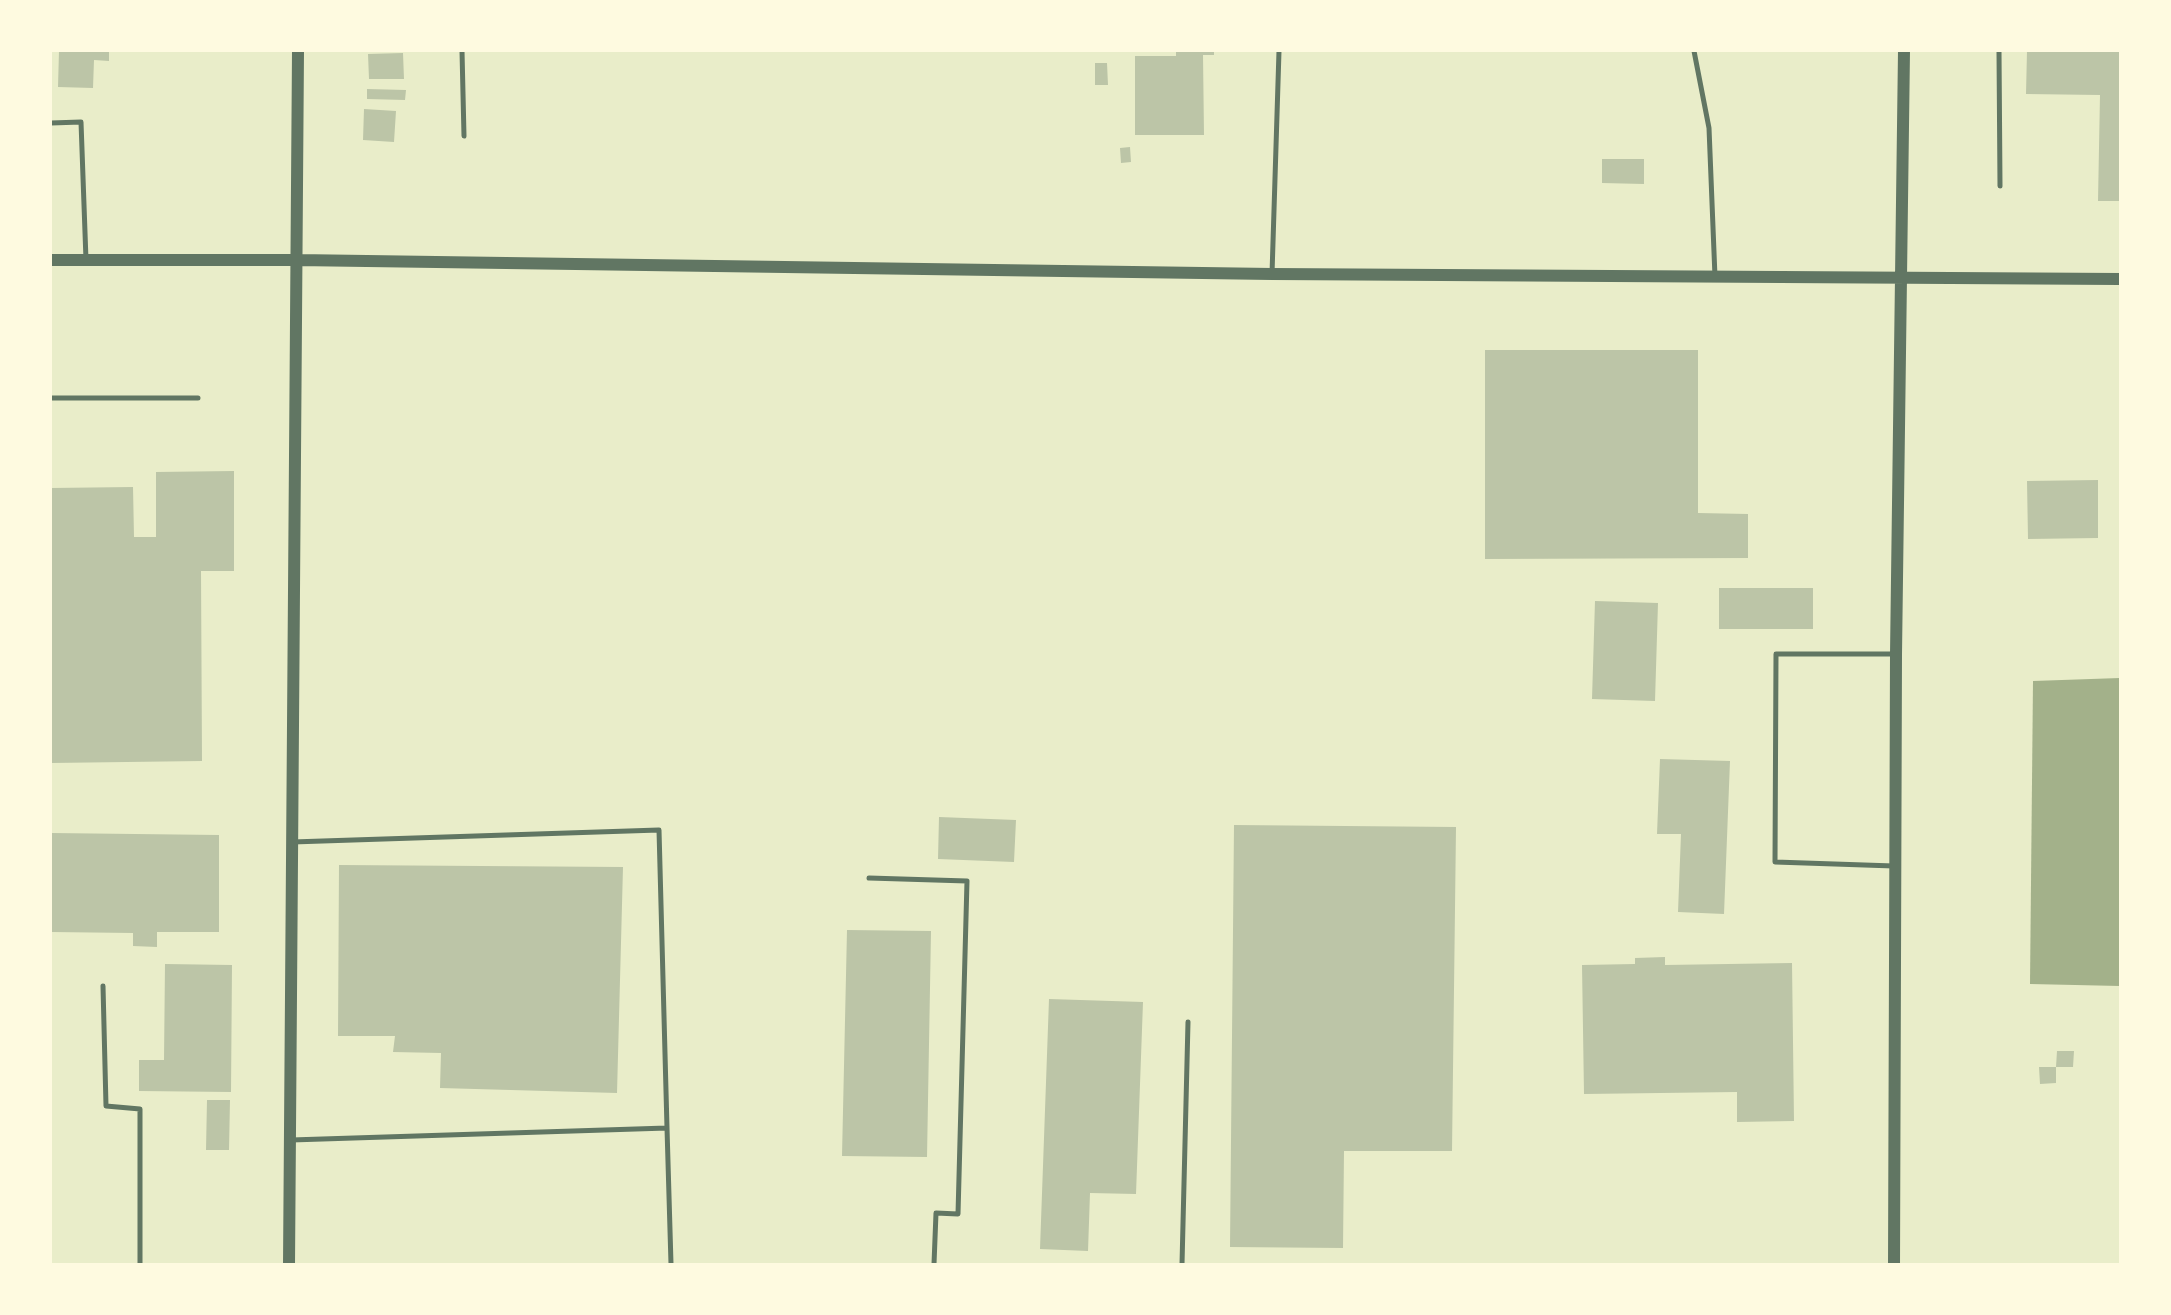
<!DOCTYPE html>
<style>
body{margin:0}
#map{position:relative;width:2171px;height:1315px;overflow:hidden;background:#e9edc9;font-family:Inter,sans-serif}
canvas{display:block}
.frame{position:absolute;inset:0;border:52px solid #fefae0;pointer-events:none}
</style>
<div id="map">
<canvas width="2171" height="1315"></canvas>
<div class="frame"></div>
</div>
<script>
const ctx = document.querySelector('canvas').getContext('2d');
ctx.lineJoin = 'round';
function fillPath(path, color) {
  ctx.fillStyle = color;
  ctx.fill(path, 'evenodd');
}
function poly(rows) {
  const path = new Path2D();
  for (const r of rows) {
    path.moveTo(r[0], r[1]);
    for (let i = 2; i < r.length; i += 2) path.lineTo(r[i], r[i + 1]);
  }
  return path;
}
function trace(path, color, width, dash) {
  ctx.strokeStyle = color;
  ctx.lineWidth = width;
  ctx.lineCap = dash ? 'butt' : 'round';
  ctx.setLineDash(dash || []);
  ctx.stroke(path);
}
const water = poly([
 [2120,678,2120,986,2030,984,2033,681]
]);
const building = poly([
 [59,51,109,51,109,61,94,60,93,88,58,87],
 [1176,51,1214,51,1214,55,1203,55,1204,135,1135,135,1135,56,1176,56],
 [2027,51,2120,51,2120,201,2098,201,2100,95,2026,94],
 [403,53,404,79,369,79,368,54],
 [1095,63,1107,63,1108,85,1095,85],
 [367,89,406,90,405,100,367,99],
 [364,109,396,111,394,142,363,140],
 [1130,147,1131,162,1121,163,1120,148],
 [1602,159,1644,159,1644,184,1602,183],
 [1485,350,1698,350,1698,513,1748,514,1748,558,1485,559],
 [234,471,234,571,201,571,202,761,51,763,51,488,133,487,134,537,156,537,156,472],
 [2098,480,2098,538,2028,539,2027,481],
 [1719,588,1813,588,1813,629,1719,629],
 [1595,601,1658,603,1655,701,1592,699],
 [1660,759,1730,761,1724,914,1678,912,1681,834,1657,834],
 [939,817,1016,820,1014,862,938,859],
 [1234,825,1456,827,1452,1151,1344,1151,1343,1248,1230,1247],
 [51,833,219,835,219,932,157,932,157,947,133,946,133,933,51,932],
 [339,865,623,867,617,1093,440,1088,441,1053,393,1052,395,1036,338,1036],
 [847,930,931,931,927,1157,842,1156],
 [1665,957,1665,965,1792,963,1794,1121,1737,1122,1737,1092,1584,1094,1582,965,1635,964,1635,958],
 [165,964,232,965,231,1092,139,1091,139,1060,164,1060],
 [1049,999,1143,1002,1136,1194,1090,1193,1088,1251,1040,1249],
 [2057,1051,2074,1051,2073,1067,2056,1067],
 [2039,1067,2056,1067,2056,1083,2040,1084],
 [207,1100,230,1100,229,1150,206,1150]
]);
const service = poly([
 [462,51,464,136],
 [1694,51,1709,128,1715,277],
 [1999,51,2000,186],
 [51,123,81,122,86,260],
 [1272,274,1279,51],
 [51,398,198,398],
 [292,842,659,830,667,1128],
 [1894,866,1775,862,1776,654,1896,654],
 [869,878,967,881,958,1214,936,1213,934,1264],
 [103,986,106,1106,140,1109,140,1264],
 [291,1140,667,1128,671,1264],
 [1182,1264,1188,1022]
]);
const tertiary = poly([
 [51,260,297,260,1272,274,2120,279],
 [289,1264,298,51],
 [1894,1264,1896,654,1904,51]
]);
fillPath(water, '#a3b18a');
fillPath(building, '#bcc5a7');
trace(service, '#617663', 5);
trace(tertiary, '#617663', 12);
</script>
